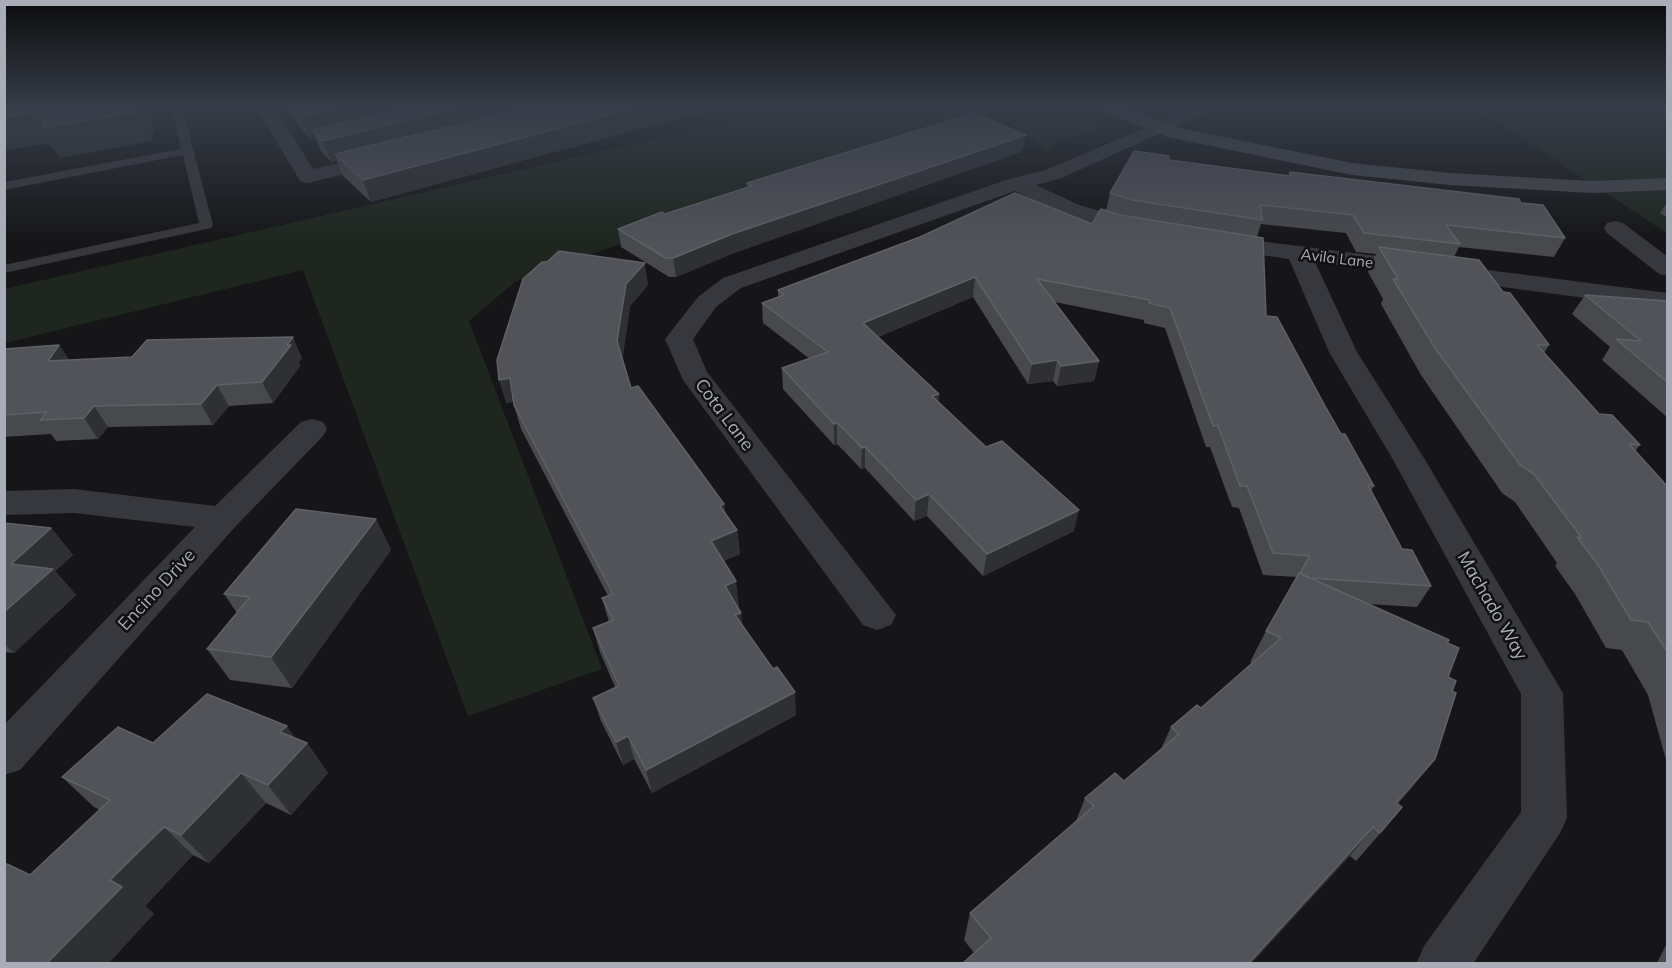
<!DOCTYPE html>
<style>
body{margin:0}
#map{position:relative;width:1672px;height:968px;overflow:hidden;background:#161618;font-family:Mulish,sans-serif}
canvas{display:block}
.frame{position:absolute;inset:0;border:6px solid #a8adb8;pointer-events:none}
</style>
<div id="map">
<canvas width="1672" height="968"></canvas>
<div class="frame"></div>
</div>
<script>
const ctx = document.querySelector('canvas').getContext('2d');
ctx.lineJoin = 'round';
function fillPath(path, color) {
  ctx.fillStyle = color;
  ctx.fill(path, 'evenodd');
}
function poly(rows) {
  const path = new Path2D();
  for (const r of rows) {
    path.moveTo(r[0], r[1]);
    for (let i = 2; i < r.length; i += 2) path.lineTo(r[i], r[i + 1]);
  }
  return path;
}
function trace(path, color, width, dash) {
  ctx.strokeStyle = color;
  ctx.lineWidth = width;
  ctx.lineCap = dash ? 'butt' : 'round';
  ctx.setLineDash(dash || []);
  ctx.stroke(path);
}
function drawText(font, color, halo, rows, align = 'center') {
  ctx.font = font + ' Mulish,sans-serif';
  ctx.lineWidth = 5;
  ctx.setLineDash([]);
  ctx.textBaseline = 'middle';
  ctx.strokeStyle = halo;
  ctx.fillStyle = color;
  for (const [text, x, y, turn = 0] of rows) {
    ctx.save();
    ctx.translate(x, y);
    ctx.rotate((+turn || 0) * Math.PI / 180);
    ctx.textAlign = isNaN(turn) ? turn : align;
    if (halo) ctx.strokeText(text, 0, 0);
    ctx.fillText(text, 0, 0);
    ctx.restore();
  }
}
const green = poly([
 [794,107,1001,107,515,282,469,321,602,669,468,716,303,270,5,343,4,289],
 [1029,107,1065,107,1091,118,1096,124,1098,133,1064,138,1055,142,1045,153,1037,143,1011,127,1017,119,1030,115,1022,111],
 [1474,107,1667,107,1667,233]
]);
const path = poly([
 [1579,107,1594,107],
 [1629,107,1668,109]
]);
const lane = poly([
 [172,107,182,107,213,225,211,228,4,273,4,265,199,223,183,155,4,190,4,182,181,149,172,107]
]);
const street = poly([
 [256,107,275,107,313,169,384,153,391,155,394,159,391,163,384,165,307,183,300,181,256,107],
 [1194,107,1219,107,1059,179,1036,185,1079,205,1148,224,1151,229,1148,234,1140,236,1063,215,1015,191,741,288,716,307,693,339,707,372,896,615,891,625,877,630,863,625,683,380,665,339,698,297,723,278,1009,179,1046,170,1194,107],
 [1615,221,1623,223,1668,257,1668,276,1659,274,1607,233,1604,228,1607,223,1615,221],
 [1220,236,1668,293,1668,309,1315,262,1357,352,1424,458,1563,693,1567,818,1560,833,1473,964,1416,964,1424,946,1521,812,1521,694,1392,458,1329,352,1289,259,1212,248,1208,243,1212,238,1220,236],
 [312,419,323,422,327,429,323,436,235,527,20,770,4,775,4,725,195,527,74,513,4,515,4,491,74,489,215,506,301,422,312,419]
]);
const secondary = poly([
 [1097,107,1124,107,1180,128,1352,163,1450,173,1592,181,1668,178,1668,190,1592,193,1450,185,1352,175,1168,137,1100,111,1097,107]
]);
const wall = poly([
 [283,107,719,107,371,202,343,176,337,161,331,162,321,151,315,136,309,138],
 [1023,151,734,253,676,277,669,277,621,247,618,229,747,188,747,183],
 [1169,160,1288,176,1290,172,1521,203,1565,238,1554,257,1459,247,1454,257,1503,292,1549,345,1544,353,1599,414,1640,445,1635,451,1668,487,1668,767,1648,695,1622,650,1606,648,1575,594,1555,566,1557,563,1515,502,1502,493,1421,375,1381,304,1383,299,1368,272,1376,254,1356,252,1346,233,1261,224,1257,237,1266,316,1325,406,1341,434,1374,486,1371,491,1402,549,1431,586,1417,607,1368,604,1447,643,1448,677,1452,691,1435,759,1398,804,1378,836,1356,861,1350,856,974,953,964,940,970,913,1076,821,1085,798,1124,781,1161,749,1171,727,1201,708,1252,663,1250,662,1266,631,1297,577,1263,575,1239,508,1232,507,1210,447,1206,447,1165,328,1144,323,1144,320,1055,302,1099,361,1094,381,1057,386,1053,381,1028,384,973,297,878,337,939,394,938,403,1074,531,983,576,927,516,914,521,865,468,861,469,845,452,837,444,834,445,783,389,782,368,810,359,763,323,762,303,778,297,778,290,1092,224,1106,211,1110,193],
 [1668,201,1668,218,1660,213],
 [648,285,630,306,622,359,631,388,724,504,725,513,737,530,740,554,723,561,739,606,737,606,743,627,796,715,652,793,634,759,623,765,601,721,593,698,615,687,600,652,593,628,609,622,602,598,608,596,521,429,513,402,506,403],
 [1585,295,1668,301,1668,418,1602,360,1610,347,1572,314],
 [59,345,69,360,302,358,299,362,300,366,273,403,229,406,213,425,108,427,98,439,56,441,51,434,4,437,4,349],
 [376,519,391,550,292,688,230,680,207,649,237,613,224,594],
 [4,523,51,528,73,555,55,571,76,595,14,653,4,652],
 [296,738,307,743,328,773,291,815,266,803,209,863,193,855,145,906,154,914,30,875,100,810,94,807,62,777,153,743],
 [1668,941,1668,963,1657,963]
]);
const shadedWall = poly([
 [136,107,150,107,155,134,151,135,152,141,60,158,54,149,52,149,48,143,4,151,4,118,34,113],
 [343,107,435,107,313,130,315,136,309,138,301,117],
 [465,107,555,107,335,154,337,161,331,162,322,141],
 [640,107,719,107,371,202,363,180],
 [1026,135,1023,151,734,253,676,277,673,258,732,234],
 [645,263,648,285,630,306,622,364,617,341,626,284],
 [975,277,973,297,863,343,863,323],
 [293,337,302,358,299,362,300,366,273,403,262,382],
 [59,345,73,366,48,361],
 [1057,360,1053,381,1028,384,1032,364],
 [1099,361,1094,381,1057,386,1061,366],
 [510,378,517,401,506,403,499,380],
 [217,385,229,406,213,425,201,404],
 [939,394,937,415,932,396],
 [94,406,108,427,98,439,84,418],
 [837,423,837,444,834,445,834,424],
 [865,447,865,468,861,469,862,448],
 [929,494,927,516,914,521,916,500],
 [724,504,727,528,720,506],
 [1079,510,1074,531,983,576,987,554],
 [376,519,391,550,292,688,271,657],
 [51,528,73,555,55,571,76,595,14,653,4,644,4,612,11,564],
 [737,530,740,554,714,565,711,541],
 [736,581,739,606,728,610,725,586],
 [741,613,744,637,735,615],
 [795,692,796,715,652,793,646,770],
 [287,726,302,748,307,743,328,773,291,815,268,785,280,732],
 [628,736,634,759,623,765,616,742],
 [1435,759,1411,789,1373,832,1396,803],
 [241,773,266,803,209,863,181,835],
 [164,827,193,855,145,906,154,914,109,963,47,963,110,880],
 [1373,827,1350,856,1252,963,1249,963]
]);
const building = poly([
 [4,107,136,107,137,112,42,128,42,118,34,119,34,113,4,118,4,107],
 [293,107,343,107,301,117,293,107],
 [409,107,465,107,322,141,313,130,409,107],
 [532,107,640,107,363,180,335,154,532,107],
 [974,113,1026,135,732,234,673,258,666,258,618,229,662,212,665,214,752,186,747,183,974,113],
 [1134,151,1169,156,1169,160,1290,176,1290,172,1519,199,1521,203,1543,205,1565,238,1446,225,1460,244,1364,233,1353,215,1261,205,1262,220,1132,200,1110,193,1134,151],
 [1015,193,1092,224,1101,209,1120,215,1263,238,1266,316,1277,317,1325,406,1341,434,1345,434,1374,486,1368,485,1402,549,1412,550,1431,586,1309,578,1300,573,1310,556,1273,553,1247,486,1240,486,1218,426,1213,426,1170,308,1149,303,1150,300,1037,279,1099,361,1061,366,1057,360,1032,364,975,277,863,323,939,394,932,396,986,447,1002,441,1079,510,987,554,929,494,916,500,865,447,862,448,845,430,837,423,834,424,782,368,828,352,762,303,784,295,778,290,920,237,1015,193],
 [1379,247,1479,260,1503,292,1510,293,1549,345,1537,345,1599,414,1612,415,1640,445,1629,444,1668,487,1668,653,1648,622,1631,620,1598,565,1577,537,1582,538,1534,474,1520,465,1435,348,1393,279,1398,279,1379,247],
 [559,251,645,263,626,284,617,341,631,388,638,386,724,504,720,506,737,530,711,541,736,581,725,586,741,613,735,615,773,669,777,667,795,692,646,770,628,736,616,742,593,698,619,686,593,628,613,620,602,598,613,594,514,405,510,378,499,380,497,360,523,279,542,262,547,262,559,251],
 [1585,295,1668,301,1668,383,1616,339,1641,341,1585,295],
 [293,337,287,345,291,345,262,382,217,385,201,404,94,406,84,418,40,420,47,412,4,415,4,349,59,345,48,361,132,357,147,340,293,337],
 [296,509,376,519,271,657,207,649,250,597,224,594,296,509],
 [4,523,51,528,11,564,53,569,4,612,4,523],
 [1299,573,1449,640,1447,643,1459,648,1448,677,1456,681,1452,691,1456,693,1435,759,1396,803,1402,807,1380,833,1373,827,1249,963,963,963,991,938,970,913,1094,806,1085,798,1115,773,1124,781,1179,734,1171,727,1197,705,1201,708,1281,638,1266,631,1299,573],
 [207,694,287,726,280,732,307,743,268,785,241,773,181,835,164,827,110,880,122,887,47,963,4,963,4,866,7,864,30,875,110,800,62,777,118,727,153,743,207,694]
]);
const farStreetnames = [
 ["Avila Lane",1337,259,7]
];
const streetNames = [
 ["Cota Lane",724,415,53],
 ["Encino Drive",157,590,-47],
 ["Machado Way",1492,606,60]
];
fillPath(green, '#1e261f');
trace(path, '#3d3f44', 2, [1.5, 3]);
fillPath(lane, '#37383d');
fillPath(street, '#37383d');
fillPath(secondary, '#45474d');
fillPath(wall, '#47494d');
fillPath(shadedWall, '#2f3033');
fillPath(building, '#525359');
trace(building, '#5f6168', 1.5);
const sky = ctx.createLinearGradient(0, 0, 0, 243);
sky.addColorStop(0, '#0c0c0d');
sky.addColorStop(0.44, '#363c48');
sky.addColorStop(1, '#363c4800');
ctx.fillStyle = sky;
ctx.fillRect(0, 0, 1672, 243);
drawText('15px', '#a8adb8', '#111113', farStreetnames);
drawText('18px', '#a8adb8', '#111113', streetNames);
</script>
